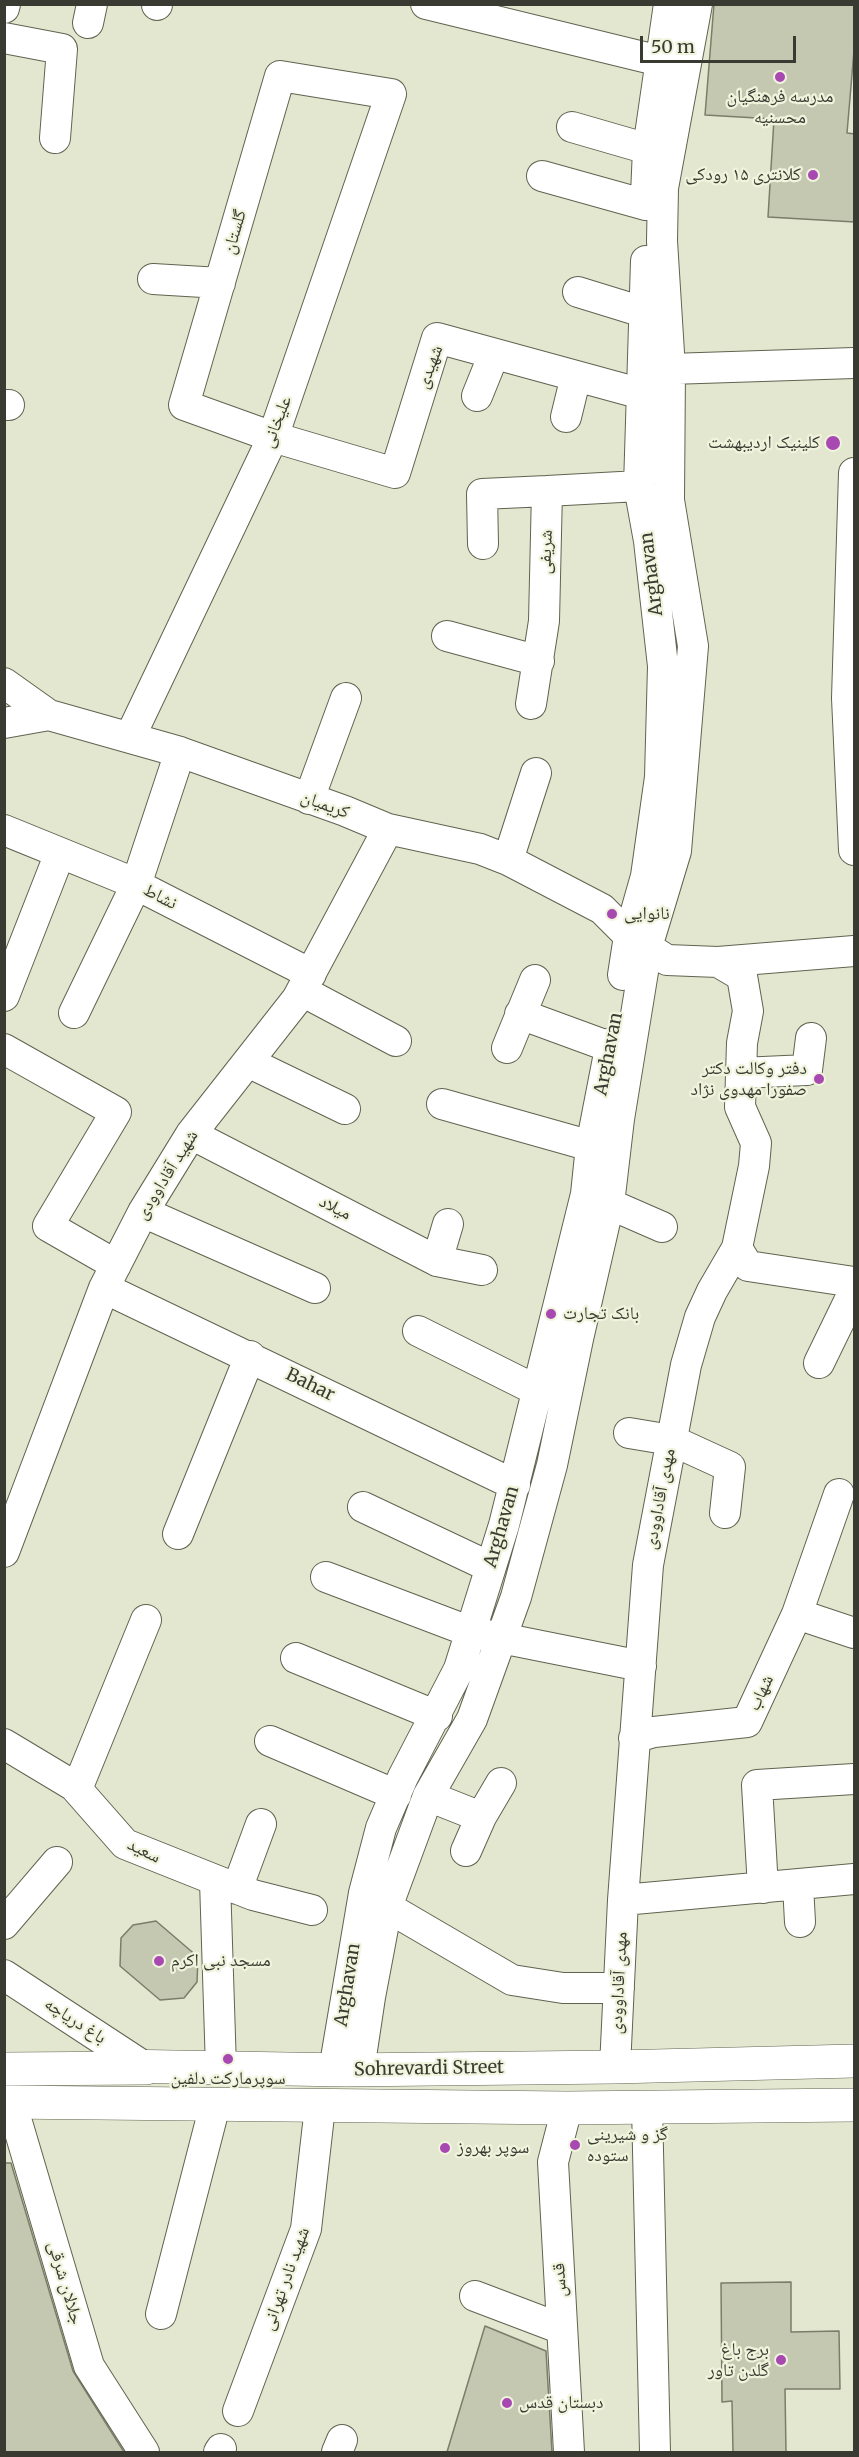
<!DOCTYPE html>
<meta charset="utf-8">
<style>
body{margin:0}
#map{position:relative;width:859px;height:2457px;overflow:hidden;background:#e4e7d0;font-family:Merriweather,serif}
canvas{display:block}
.frame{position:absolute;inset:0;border:6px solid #393a31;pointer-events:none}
.scale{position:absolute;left:640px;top:36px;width:156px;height:27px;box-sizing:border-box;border:3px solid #393a31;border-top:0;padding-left:8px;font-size:18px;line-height:21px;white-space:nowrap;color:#393a31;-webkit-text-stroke:4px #f1f4dd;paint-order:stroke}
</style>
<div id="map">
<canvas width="859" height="2457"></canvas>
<div class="frame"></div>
<div class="scale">50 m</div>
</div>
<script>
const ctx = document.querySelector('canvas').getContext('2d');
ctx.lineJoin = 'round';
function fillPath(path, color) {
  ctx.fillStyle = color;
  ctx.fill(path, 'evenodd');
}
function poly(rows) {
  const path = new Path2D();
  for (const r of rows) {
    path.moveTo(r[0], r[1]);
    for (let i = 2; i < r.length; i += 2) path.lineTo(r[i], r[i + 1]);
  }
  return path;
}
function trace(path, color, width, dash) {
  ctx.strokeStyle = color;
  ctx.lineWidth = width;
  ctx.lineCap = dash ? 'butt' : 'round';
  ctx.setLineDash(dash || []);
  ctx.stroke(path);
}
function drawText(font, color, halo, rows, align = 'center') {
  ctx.font = font + ' Merriweather,"Noto Naskh Arabic",serif';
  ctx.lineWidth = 4.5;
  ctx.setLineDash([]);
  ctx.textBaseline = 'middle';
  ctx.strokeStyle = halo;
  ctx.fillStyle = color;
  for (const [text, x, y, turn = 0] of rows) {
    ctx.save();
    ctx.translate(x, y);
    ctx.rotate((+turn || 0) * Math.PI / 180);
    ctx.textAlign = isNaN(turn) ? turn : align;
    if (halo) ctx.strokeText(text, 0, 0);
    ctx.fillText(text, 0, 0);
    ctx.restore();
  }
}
const building = poly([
 [714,4,855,4,855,39,847,133,855,134,855,222,768,217,774,119,705,115,714,4],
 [156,1921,198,1957,197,1982,184,1998,160,2000,120,1966,121,1938,133,1925,156,1921],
 [4,2163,11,2163,73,2371,124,2452,4,2452,4,2163],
 [791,2282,791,2332,839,2331,840,2389,785,2389,786,2452,733,2452,732,2401,722,2402,721,2283,791,2282],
 [485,2326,546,2351,552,2452,447,2452,485,2326]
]);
const minor = poly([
 [426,4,660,61],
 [157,5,157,4],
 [4,8,5,4],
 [88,23,92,4],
 [4,38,62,49,55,138],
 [572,127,648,149],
 [542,176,646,205],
 [646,195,648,149,669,4],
 [153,279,220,283],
 [578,292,643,312],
 [670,369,854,363],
 [477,396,494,354],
 [4,405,9,405],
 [566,417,576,376],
 [854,473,847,698,854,850],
 [483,544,482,494,547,491],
 [447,636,539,661],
 [4,683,49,715],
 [531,704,544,621,547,491,639,486],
 [4,723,49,715,180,752,345,811,388,829,480,849,508,860,602,909,629,936,667,960,718,962,854,951],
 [130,737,273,437,391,94,280,76,184,405,273,437,395,473,437,338,642,394],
 [309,799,346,698],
 [4,830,127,880,311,974],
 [508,860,536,773],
 [623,975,629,936,646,876,660,777,663,666,649,541,639,486,646,261],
 [302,991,396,1041],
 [4,996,60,853],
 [74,1013,136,885,180,752],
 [520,1014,610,1047],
 [507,1048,535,980],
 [4,1049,116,1112,48,1226,116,1265],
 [248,1062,345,1109],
 [741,1073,807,1070,811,1038],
 [442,1104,591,1146],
 [191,1134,437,1261,482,1270],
 [591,1196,662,1227],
 [143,1212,315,1288],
 [737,1248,748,1266,854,1282],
 [437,1261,448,1224],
 [104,1288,515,1485],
 [418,1331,538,1391],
 [819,1363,854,1291],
 [629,1433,671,1440,730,1467,725,1513],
 [363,1507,490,1567],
 [178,1534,250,1356],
 [4,1552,104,1288,143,1212,191,1134,297,999,388,829],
 [326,1577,471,1632,641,1666],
 [797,1614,839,1494],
 [296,1658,437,1716],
 [634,1738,654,1732,747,1722,797,1614,854,1633],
 [270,1741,396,1795],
 [4,1744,74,1786,125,1844,253,1895,312,1910],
 [77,1789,146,1620],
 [428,1796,481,1817],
 [466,1851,481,1817,501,1783],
 [215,1881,221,2068],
 [798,1885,800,1922],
 [763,1888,757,1785,854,1779],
 [237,1889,261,1824],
 [623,1900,854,1879],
 [387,1907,512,1980,563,1988,619,1988],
 [4,1924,57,1862],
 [4,1975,146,2068],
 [615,2067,623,1900,648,1565,686,1365,700,1317,712,1291,737,1248,754,1166,756,1143,740,1107,742,1043,748,1011,742,976,718,962],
 [334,2070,364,1893,381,1828,403,1777,459,1669,504,1525,586,1194,591,1146,611,1043],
 [359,2070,370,1997,387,1907,428,1796,472,1719,516,1597,552,1465,578,1339,609,1204,619,1119,647,947,676,851,693,646,669,500,670,369,662,241,663,188,697,4],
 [11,2102,89,2366,144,2452],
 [647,2107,655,2452],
 [567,2108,553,2162,569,2452],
 [475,2296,562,2329],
 [161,2314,215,2105],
 [238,2411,306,2229,320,2107],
 [219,2452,221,2449],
 [337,2452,342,2440]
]);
const major = poly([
 [118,2066,345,2070,615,2067,854,2061],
 [4,2102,567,2108,854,2105]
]);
const highway = poly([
 [4,2069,146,2068]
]);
const markers = [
 [780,77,6,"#a849b2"],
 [813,175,6,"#a849b2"],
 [833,443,8,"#a849b2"],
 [612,914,6,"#a849b2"],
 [819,1079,6,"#a849b2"],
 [551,1314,6,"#a849b2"],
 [159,1961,6,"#a849b2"],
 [228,2059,6,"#a849b2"],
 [575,2145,6,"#a849b2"],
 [445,2148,6,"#a849b2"],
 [781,2360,6,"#a849b2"],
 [507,2403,6,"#a849b2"]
];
const poiNames = [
 ["مدرسه فرهنگیان",780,97,"center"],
 ["محسنیه",780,118,"center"],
 ["کلانتری ۱۵ رودکی",801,175,"right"],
 ["کلینیک اردیبهشت",820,443,"right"],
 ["نانوایی",624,914],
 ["دفتر وکالت دکتر",807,1069,"right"],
 ["صفورا مهدوی نژاد",807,1090,"right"],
 ["بانک تجارت",563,1314],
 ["مسجد نبی اکرم",171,1961],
 ["سوپرمارکت دلفین",228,2079,"center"],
 ["گز و شیرینی",587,2135],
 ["ستوده",587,2156],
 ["سوپر بهروز",457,2148],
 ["برج باغ",769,2350,"right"],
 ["گلدن تاور",769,2371,"right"],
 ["دبستان قدس",519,2403]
];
const streetNames = [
 ["گلستان",235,232,-74],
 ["شهیدی",430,367,-69],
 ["علیخانی",277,422,-69],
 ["شریفی",546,552,-88],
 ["Arghavan",652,574,-97],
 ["کریمیان",325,805,20],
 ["نشاط",160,897,27],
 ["Arghavan",609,1054,-79],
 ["شهید آقاداوودی",167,1175,-58],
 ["میلاد",335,1208,27],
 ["Bahar",310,1385,26],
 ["مهدی آقاداوودی",660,1499,-79],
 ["Arghavan",502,1527,-74],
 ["شهاب",761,1693,-65],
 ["سعید",144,1851,26],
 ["مهدی آقاداوودی",619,1983,-87],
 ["Arghavan",348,1985,-81],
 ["باغ دریاچه",75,2021,33],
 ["Sohrevardi Street",429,2069,-1],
 ["شهید نادر تهرانی",286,2279,-70],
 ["قدس",560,2280,-93],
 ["جلالان شرقی",65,2283,74]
];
fillPath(building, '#c5c8b1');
trace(building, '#7a7d68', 1.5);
trace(minor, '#60634f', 32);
trace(major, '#60634f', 34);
trace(highway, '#60634f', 34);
trace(minor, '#fff', 30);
trace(major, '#fff', 33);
trace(highway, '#fff', 33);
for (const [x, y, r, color] of markers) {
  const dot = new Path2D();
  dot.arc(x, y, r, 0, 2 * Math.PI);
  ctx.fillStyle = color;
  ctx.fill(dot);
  trace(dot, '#f1f4dd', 2);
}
drawText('18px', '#393a31', '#f1f4dd', poiNames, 'left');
drawText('18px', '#393a31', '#f1f4dd', streetNames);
</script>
